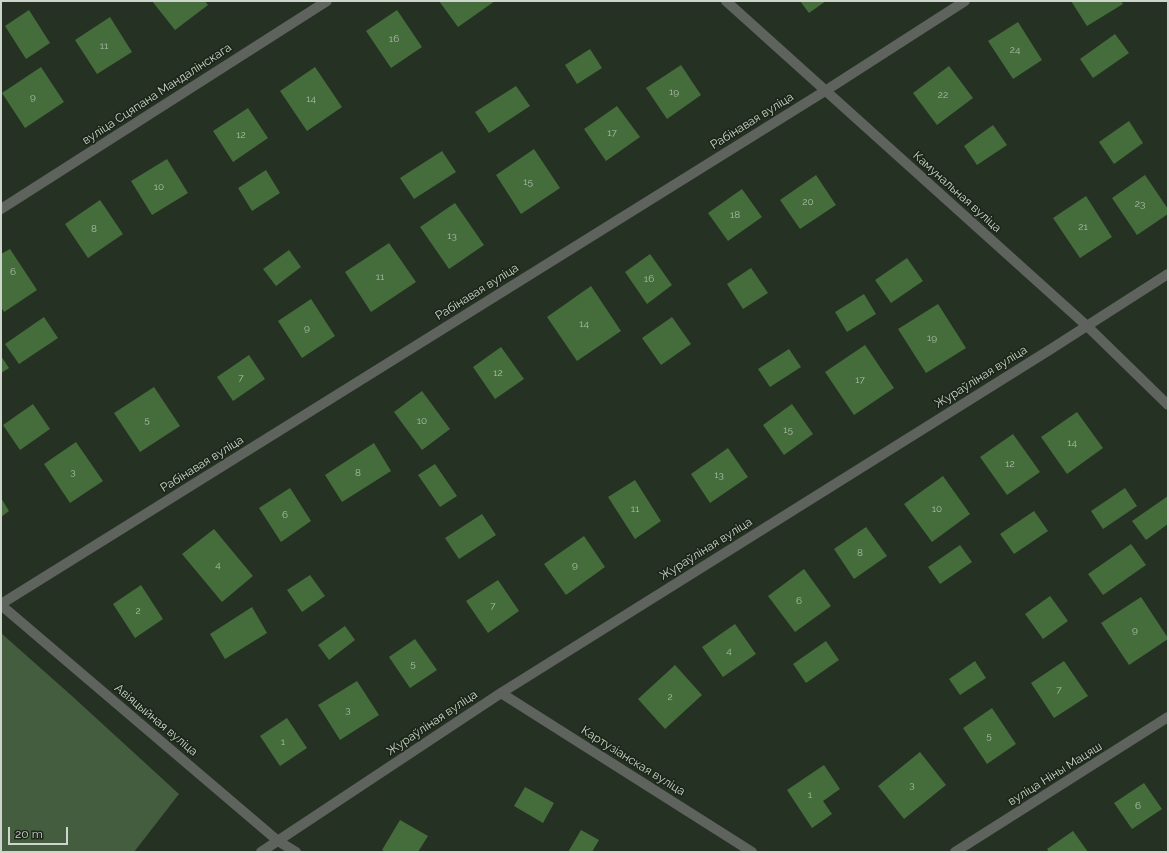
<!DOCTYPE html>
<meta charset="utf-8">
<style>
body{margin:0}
#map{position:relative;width:1169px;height:853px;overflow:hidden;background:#253123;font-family:Raleway,sans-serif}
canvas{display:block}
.frame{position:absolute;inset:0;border:2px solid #cdd5cc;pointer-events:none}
.scale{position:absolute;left:8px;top:827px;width:60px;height:18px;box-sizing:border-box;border:2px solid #cdd5cc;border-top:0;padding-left:5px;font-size:12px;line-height:14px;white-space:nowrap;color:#cdd5cc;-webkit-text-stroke:3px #1c2719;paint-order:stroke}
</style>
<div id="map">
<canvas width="1169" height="853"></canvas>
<div class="frame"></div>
<div class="scale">20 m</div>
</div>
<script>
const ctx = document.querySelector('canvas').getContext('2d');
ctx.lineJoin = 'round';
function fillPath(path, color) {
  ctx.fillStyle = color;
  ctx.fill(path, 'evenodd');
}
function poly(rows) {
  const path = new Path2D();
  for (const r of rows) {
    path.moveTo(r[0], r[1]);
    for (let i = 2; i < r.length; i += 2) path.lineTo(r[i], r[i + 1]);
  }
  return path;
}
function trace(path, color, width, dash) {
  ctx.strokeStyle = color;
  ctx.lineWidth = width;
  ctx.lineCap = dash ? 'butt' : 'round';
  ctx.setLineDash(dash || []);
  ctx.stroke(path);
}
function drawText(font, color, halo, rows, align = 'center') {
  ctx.font = font + ' Raleway,sans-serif';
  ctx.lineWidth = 3.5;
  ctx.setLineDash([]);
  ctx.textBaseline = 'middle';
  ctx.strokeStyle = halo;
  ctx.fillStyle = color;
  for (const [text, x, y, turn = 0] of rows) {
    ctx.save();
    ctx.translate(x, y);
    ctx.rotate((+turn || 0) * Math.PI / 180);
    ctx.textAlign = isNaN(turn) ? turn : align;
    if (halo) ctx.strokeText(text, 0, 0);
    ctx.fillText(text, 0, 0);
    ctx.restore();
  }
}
const green = poly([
 [1,633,72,696,179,794,134,852,1,852]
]);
const building = poly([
 [152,1,205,1,208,5,175,30],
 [439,1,495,1,458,27],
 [800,1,826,1,809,13],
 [1071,1,1121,1,1123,4,1087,26],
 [29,10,50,43,26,59,5,26],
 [397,10,422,47,391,68,366,31],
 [110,17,132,52,97,74,75,40],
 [1018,22,1042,60,1013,79,988,41],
 [1115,34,1129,53,1093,78,1080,59],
 [590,49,602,68,577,84,565,65],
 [681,65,701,95,667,119,646,88],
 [949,66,973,98,937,125,913,93],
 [41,67,64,102,25,128,2,93],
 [315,67,342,107,307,131,280,91],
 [516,86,530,106,489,133,475,112],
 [617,106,640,137,606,161,584,129],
 [248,108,268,138,233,162,213,131],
 [1129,121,1143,143,1114,164,1099,142],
 [993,125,1007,145,977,165,964,146],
 [534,149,560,188,521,214,496,175],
 [442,151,456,172,414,199,400,178],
 [167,159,188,193,152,215,131,181],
 [266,170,280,193,252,211,238,188],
 [816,175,836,205,800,229,780,200],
 [1145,175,1168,209,1168,214,1137,235,1112,198],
 [742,189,762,217,728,241,708,213],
 [1086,196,1112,237,1080,258,1053,218],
 [100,200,123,234,88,258,65,224],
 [455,203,484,245,449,269,420,227],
 [389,243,416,282,371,312,345,272],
 [10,249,37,290,4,312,1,307,1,254],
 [289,250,301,267,276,286,263,269],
 [650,254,672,285,647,304,625,272],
 [907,258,923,281,891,303,875,280],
 [751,268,768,293,743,309,727,284],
 [591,286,621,331,577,361,547,317],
 [864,294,876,314,847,332,835,312],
 [311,299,335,336,302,358,278,321],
 [938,304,966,348,926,373,898,329],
 [44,317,58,338,19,364,5,344],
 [672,317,691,344,661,365,642,338],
 [865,345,894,388,854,415,825,372],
 [501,347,524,379,495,399,473,367],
 [789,349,801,367,770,387,758,369],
 [249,355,265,379,233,401,217,377],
 [1,356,9,368,1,373],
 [154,387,180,426,140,452,114,413],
 [422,391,450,429,422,450,394,412],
 [33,404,50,429,20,450,3,425],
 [792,404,813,434,784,455,763,425],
 [1077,412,1103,448,1067,474,1041,437],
 [1013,434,1040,472,1007,495,980,457],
 [76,442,103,481,70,503,44,464],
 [374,443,391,471,342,502,325,475],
 [728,448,748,477,710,503,691,474],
 [435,464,457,496,440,507,418,475],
 [943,476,970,514,932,542,904,504],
 [635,480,661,521,635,539,608,497],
 [290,488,311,521,281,542,259,508],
 [1125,488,1137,506,1103,529,1091,511],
 [1168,496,1168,524,1146,540,1132,521],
 [1,498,9,511,1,517],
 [1034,511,1048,531,1014,554,1000,534],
 [482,514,496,535,459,559,445,538],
 [866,527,887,556,854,579,834,549],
 [214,529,253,576,222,602,182,554],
 [584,536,605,567,566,595,544,564],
 [1131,544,1146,565,1103,595,1088,574],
 [960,545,972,562,940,584,928,567],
 [804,569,831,606,795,632,768,596],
 [310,575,325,596,302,612,287,590],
 [498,580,519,611,488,633,466,601],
 [141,585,163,619,135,638,113,604],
 [1050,596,1068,621,1043,639,1025,614],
 [1141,597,1168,638,1168,639,1129,665,1101,623],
 [252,607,267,633,225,659,210,634],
 [735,624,756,654,723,677,702,647],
 [345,626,355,640,329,660,318,645],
 [415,639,437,670,410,688,389,657],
 [826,641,839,660,806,683,793,664],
 [975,661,986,678,960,695,949,679],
 [1064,661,1088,696,1054,718,1031,683],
 [675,665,702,695,665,729,638,699],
 [357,681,379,715,340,740,318,705],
 [992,708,1016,744,987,764,963,728],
 [287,718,307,748,280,766,260,736],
 [920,752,946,785,904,819,878,786],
 [824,765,840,789,823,801,832,814,812,828,787,790],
 [1144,783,1162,809,1132,829,1114,803],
 [525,787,554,803,543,823,514,806],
 [400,820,428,836,418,852,386,852,382,850],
 [581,830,599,840,592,852,568,852],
 [1073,831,1088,852,1049,852,1047,849]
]);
const minor = poly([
 [726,1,1087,326,1168,405],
 [1,209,327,1],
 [1,604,825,91,965,1],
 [1,605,278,841,296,852],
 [501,693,752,852],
 [261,852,501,693,1051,349,1168,274],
 [955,852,1168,717]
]);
const numberNames = [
 ["16",394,39],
 ["11",104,46],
 ["24",1015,50],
 ["19",674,92],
 ["22",943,95],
 ["9",33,97],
 ["14",311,99],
 ["17",612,133],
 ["12",241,135],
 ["15",528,182],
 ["10",159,187],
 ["20",808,202],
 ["23",1140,204],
 ["18",735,215],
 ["21",1083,227],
 ["8",94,229],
 ["13",452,236],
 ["6",13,272],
 ["11",380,277],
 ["16",649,279],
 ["14",584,324],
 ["9",307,328],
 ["19",932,338],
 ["12",498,373],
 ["7",241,378],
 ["17",860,380],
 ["5",147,420],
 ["10",422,421],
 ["15",788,430],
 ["14",1072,443],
 ["12",1010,464],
 ["3",73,472],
 ["8",358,473],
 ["13",719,475],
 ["11",635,509],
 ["10",937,509],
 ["6",285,515],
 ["8",860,553],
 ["4",218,565],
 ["9",575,565],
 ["6",799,601],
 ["7",493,606],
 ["2",138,611],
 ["9",1135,630],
 ["4",729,651],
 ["5",413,664],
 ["7",1059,690],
 ["2",670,697],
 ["3",348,710],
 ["5",989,736],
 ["1",283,742],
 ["3",912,785],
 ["1",810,795],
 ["6",1138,806]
];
const streetNames = [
 ["вуліца Сцяпана Мандалінскага",157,94,-33],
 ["Рабінавая вуліца",752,121,-32],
 ["Камунальная вуліца",957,192,42],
 ["Рабінавая вуліца",477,292,-32],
 ["Жураўліная вуліца",981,377,-32],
 ["Рабінавая вуліца",202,464,-32],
 ["Жураўліная вуліца",706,549,-32],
 ["Авіяцыйная вуліца",156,720,40],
 ["Жураўліная вуліца",432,723,-34],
 ["Картузіанская вуліца",633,761,32],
 ["вуліца Ніны Мацяш",1055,774,-32]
];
fillPath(green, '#445d3e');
fillPath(building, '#456d3c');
trace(minor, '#5e645d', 10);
drawText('10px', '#abbba8', null, numberNames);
drawText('12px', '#cdd5cc', '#1c2719', streetNames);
</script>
